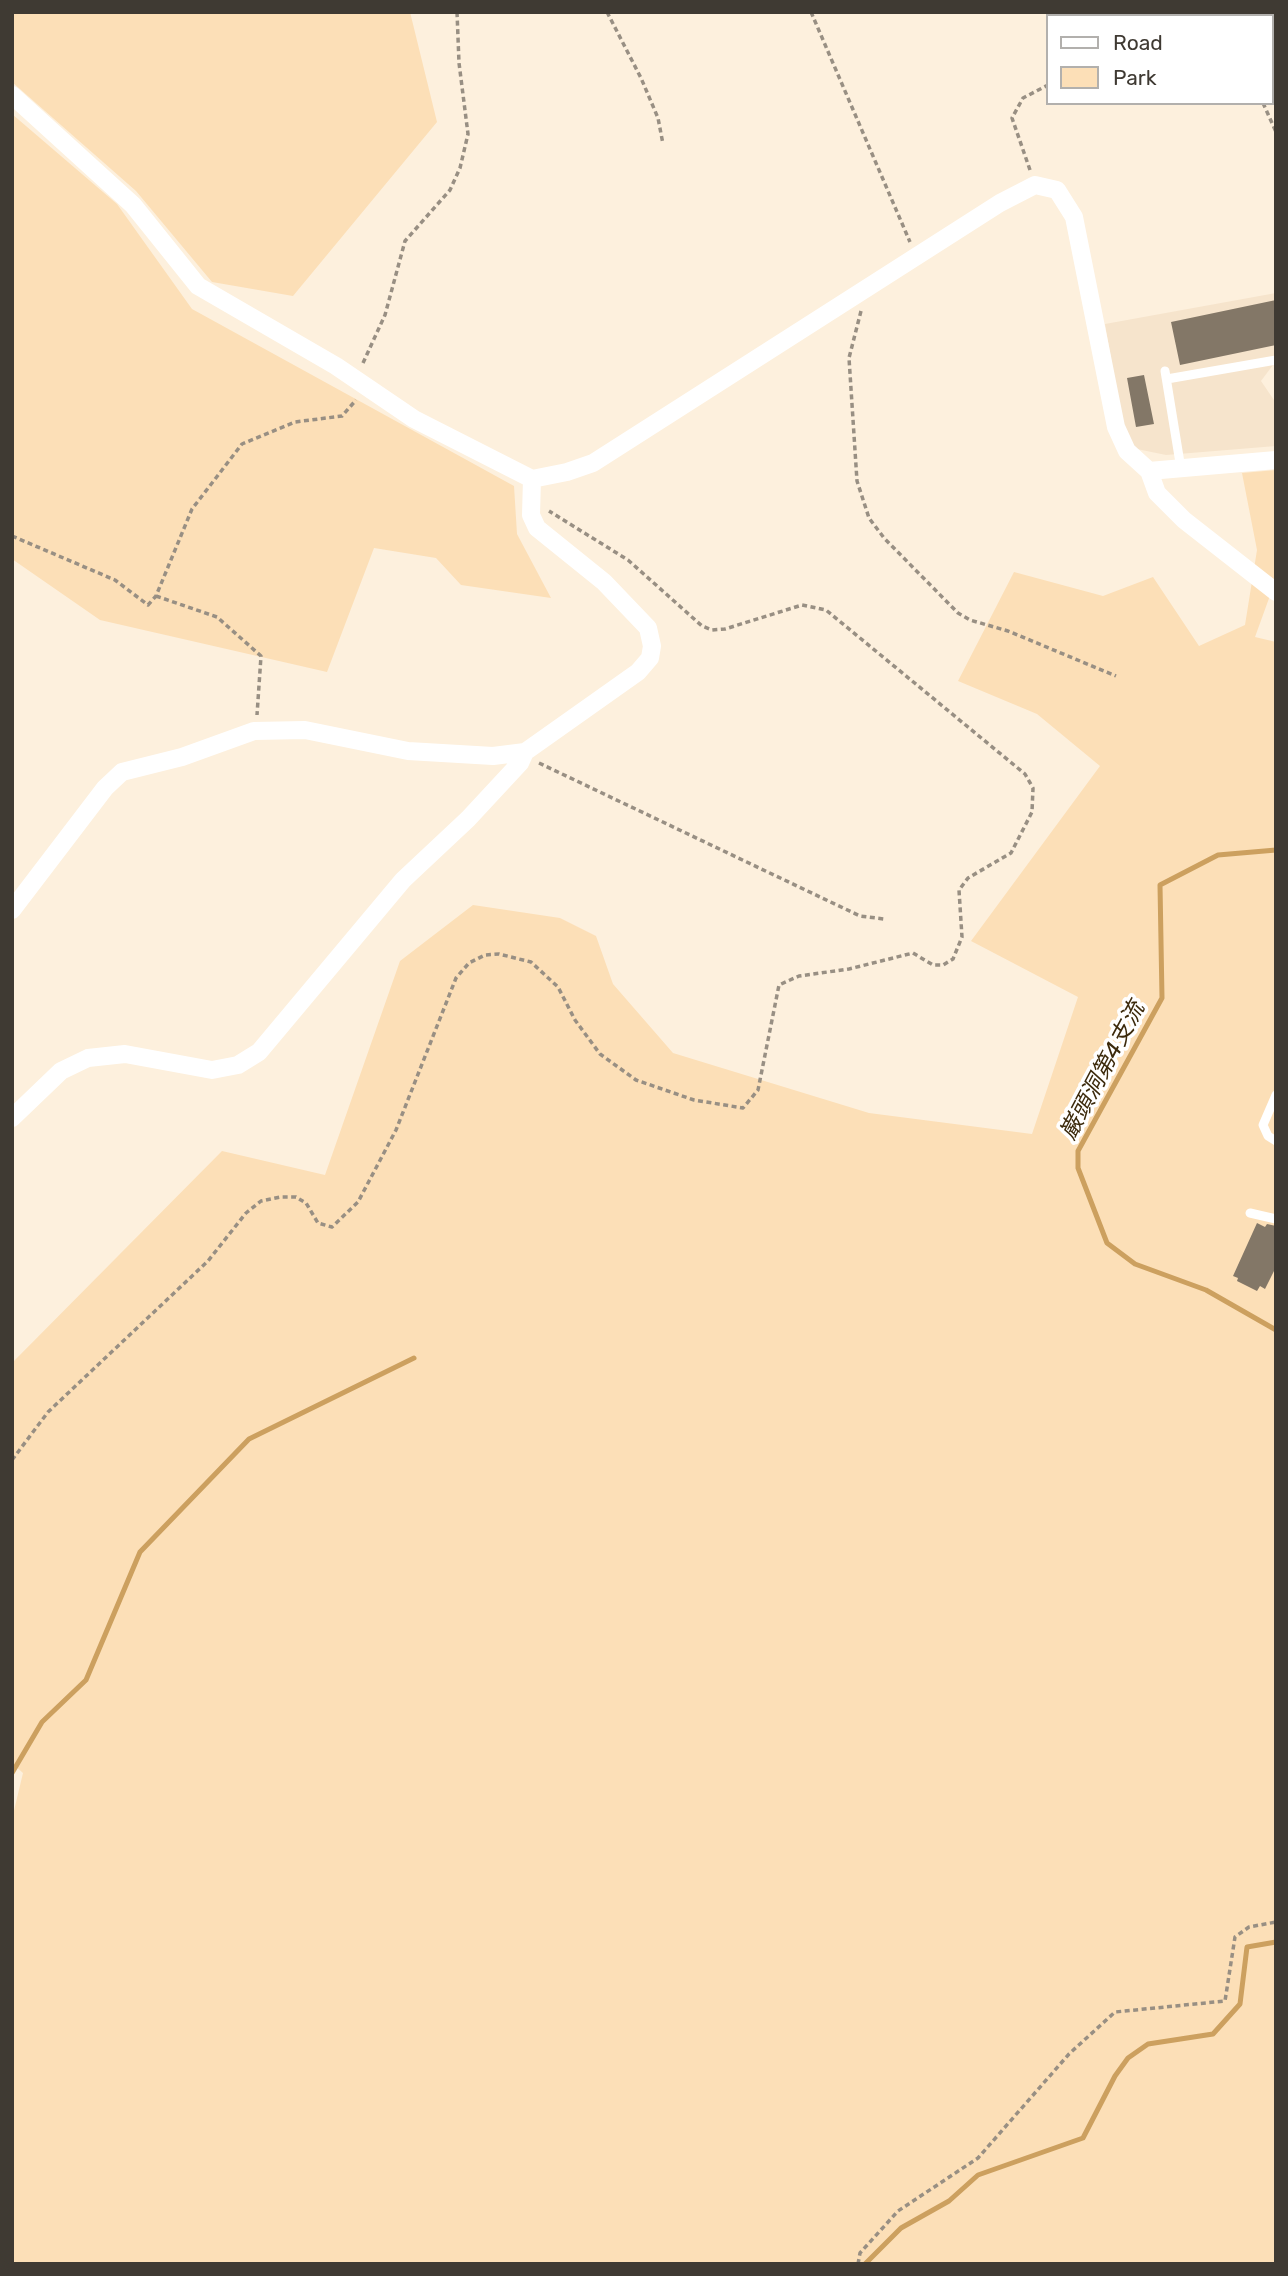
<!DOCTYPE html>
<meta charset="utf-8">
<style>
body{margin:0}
#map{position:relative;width:1288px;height:2276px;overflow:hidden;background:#fdf0dd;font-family:Rubik,sans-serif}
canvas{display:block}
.frame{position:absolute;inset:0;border:14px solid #3f3a33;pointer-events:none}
.legend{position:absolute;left:1046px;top:14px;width:228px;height:91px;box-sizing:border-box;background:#fff;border:2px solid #b2b0ad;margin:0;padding:9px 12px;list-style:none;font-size:21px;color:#3f3a33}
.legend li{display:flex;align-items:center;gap:14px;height:35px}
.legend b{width:35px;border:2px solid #b2b0ad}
</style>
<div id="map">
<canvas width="1288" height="2276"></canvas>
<div class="frame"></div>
<ul class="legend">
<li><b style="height:9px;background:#fff"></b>Road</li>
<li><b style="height:19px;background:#fcdfb7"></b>Park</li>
</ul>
</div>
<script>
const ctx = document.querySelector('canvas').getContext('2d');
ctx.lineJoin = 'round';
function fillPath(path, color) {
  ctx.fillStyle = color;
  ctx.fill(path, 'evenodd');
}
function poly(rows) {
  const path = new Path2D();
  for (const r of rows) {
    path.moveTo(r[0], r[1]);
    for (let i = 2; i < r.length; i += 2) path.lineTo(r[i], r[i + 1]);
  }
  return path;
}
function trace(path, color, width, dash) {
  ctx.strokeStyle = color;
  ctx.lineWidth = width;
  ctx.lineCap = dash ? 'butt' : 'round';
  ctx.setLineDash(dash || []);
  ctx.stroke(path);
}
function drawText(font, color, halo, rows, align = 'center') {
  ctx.font = font + ' Rubik,"Noto Sans JP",sans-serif';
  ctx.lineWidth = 7;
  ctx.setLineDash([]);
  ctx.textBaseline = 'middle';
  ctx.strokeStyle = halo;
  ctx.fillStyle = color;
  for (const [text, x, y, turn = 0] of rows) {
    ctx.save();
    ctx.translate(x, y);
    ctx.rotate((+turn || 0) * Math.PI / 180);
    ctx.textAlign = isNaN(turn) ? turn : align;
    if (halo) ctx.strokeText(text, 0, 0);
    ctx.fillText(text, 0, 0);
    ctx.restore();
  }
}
const built = poly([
 [1276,293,1276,361,1261,381,1276,403,1276,446,1166,455,1132,448,1122,423,1105,324]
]);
const green = poly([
 [12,12,410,12,437,122,293,296,212,282,136,191,12,82],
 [12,114,117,204,192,309,514,486,517,534,551,598,461,585,436,558,374,548,327,672,100,620,12,559],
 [1276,470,1276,579,1255,637,1276,642,1276,2264,12,2264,12,1819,23,1773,12,1763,12,1363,222,1151,325,1175,400,961,473,905,560,918,596,936,613,984,673,1053,869,1113,1032,1134,1078,997,971,941,1100,766,1037,714,958,681,1014,572,1103,596,1153,577,1199,646,1245,625,1257,550,1242,473]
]);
const stream = poly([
 [1276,850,1218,855,1160,885,1162,998,1078,1151,1078,1168,1107,1243,1135,1264,1206,1290,1276,1330],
 [12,1773,42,1722,86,1680,140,1552,249,1439,414,1358],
 [865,2264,901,2228,949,2201,978,2175,1083,2138,1115,2076,1128,2058,1148,2044,1213,2034,1240,2004,1247,1947,1276,1942]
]);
const building = poly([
 [1276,300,1276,345,1180,365,1171,322],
 [1144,375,1154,424,1136,427,1127,378],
 [1257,1223,1265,1227,1267,1224,1276,1226,1276,1267,1265,1289,1260,1286,1257,1291,1237,1281,1238,1278,1233,1276]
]);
const path = poly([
 [607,12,641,78,658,118,663,144],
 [811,12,910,242],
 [1104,16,1104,12],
 [1260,16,1261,12],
 [1263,103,1276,132],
 [1030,170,1012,118,1023,98,1048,85],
 [861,311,849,358,857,481,869,518,884,538,958,613,970,620,1008,631,1116,676],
 [363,363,385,315,405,241,450,190,460,168,468,134,459,63,457,12],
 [12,536,115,580,148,605,156,596,192,509,242,444,295,422,342,416,356,400],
 [156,596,217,617,261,656,257,715],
 [539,763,860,916,884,919],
 [12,1460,48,1412,208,1261,246,1213,261,1201,280,1197,296,1197,306,1203,318,1223,332,1227,358,1202,396,1130,456,978,469,963,485,955,499,954,531,962,558,987,575,1020,600,1054,636,1080,694,1100,743,1108,758,1090,779,985,799,976,849,969,913,953,933,965,943,965,953,959,962,937,959,890,968,878,1011,853,1032,812,1033,788,1025,774,826,610,802,605,725,629,712,630,702,626,628,560,549,511],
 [858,2264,860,2253,898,2211,978,2158,1069,2054,1115,2012,1225,2001,1235,1937,1249,1927,1276,1922]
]);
const service = poly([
 [1165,371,1181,469],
 [1167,379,1276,360],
 [1276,1095,1263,1125,1268,1136,1276,1141],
 [1250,1213,1276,1219]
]);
const minor = poly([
 [12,95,133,205,198,286,336,366,414,419,532,479,567,472,593,463,1000,203,1035,185,1057,190,1074,217,1116,427,1127,451,1149,471,1157,493,1184,520,1276,592],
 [1149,471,1276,460],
 [12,910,105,788,122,772,182,757,254,731,305,730,408,751,493,756,525,752,638,672,650,658,652,646,648,628,604,582,537,528,531,515,532,479],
 [12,1118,61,1071,88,1058,125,1054,212,1070,238,1065,259,1052,403,880,468,819,520,763,525,752]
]);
const waterNames = [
 ["巌頭洞第4支流",1103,1071,-62]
];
fillPath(built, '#f6e4cc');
fillPath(green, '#fcdfb7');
trace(stream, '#cca05f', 5);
fillPath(building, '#837767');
trace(path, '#988f83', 3.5, [5, 3.5]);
trace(service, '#fff', 9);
trace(minor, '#fff', 18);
drawText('italic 23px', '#3c2a0c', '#fff', waterNames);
</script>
